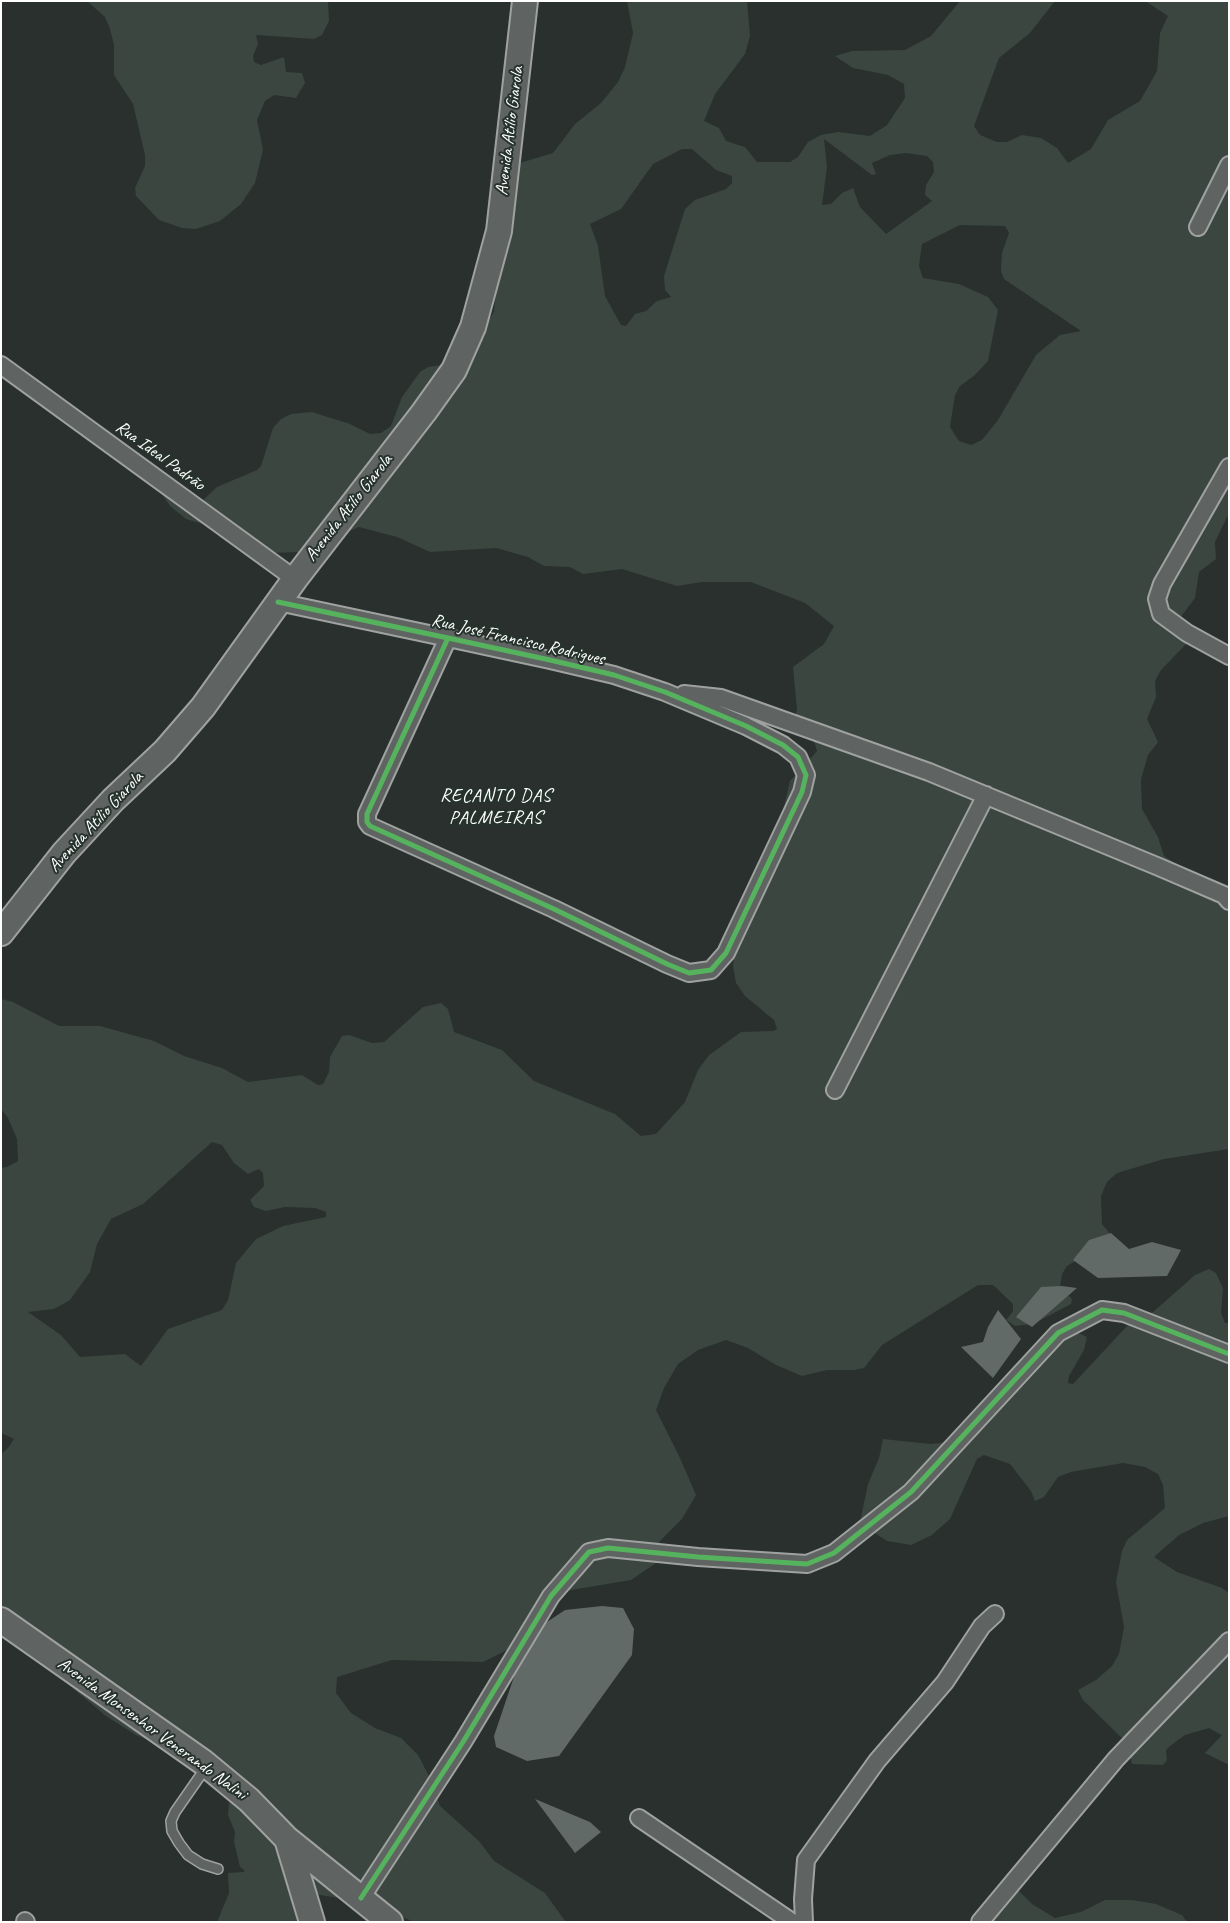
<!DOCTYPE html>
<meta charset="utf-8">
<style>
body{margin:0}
#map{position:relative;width:1230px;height:1923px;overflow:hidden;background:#29302d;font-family:Caveat,sans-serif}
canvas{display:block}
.frame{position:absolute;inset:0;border:2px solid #fff;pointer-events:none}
</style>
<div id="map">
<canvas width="1230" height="1923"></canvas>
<div class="frame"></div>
</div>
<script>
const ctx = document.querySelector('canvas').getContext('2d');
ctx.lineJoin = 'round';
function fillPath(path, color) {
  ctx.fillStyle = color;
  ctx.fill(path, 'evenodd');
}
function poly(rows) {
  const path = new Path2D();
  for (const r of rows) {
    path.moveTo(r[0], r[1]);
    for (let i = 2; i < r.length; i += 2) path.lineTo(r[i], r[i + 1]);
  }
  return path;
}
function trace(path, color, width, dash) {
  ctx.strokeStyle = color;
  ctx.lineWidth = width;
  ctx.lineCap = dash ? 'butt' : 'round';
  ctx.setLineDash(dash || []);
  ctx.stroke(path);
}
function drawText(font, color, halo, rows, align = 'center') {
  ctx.font = font + ' Caveat,sans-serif';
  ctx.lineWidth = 4;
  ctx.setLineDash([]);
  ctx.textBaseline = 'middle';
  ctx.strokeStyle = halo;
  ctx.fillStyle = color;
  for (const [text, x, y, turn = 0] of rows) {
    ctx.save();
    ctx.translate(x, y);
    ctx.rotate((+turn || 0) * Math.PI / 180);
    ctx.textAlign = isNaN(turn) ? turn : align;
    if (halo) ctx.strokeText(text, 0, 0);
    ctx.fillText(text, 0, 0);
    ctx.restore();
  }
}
const green = poly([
 [87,1,328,1,329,21,322,35,314,39,256,35,258,44,253,56,254,62,261,65,284,57,286,72,302,73,305,83,296,98,274,95,265,101,257,120,263,150,255,183,241,204,220,221,196,229,182,228,159,220,136,196,135,188,145,166,145,155,133,104,114,75,114,45,110,29,105,17],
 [627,1,747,1,750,36,745,54,715,94,704,121,719,128,726,141,745,147,757,162,790,162,798,157,808,142,821,135,838,132,870,136,887,125,905,98,904,84,888,75,853,68,835,56,852,51,905,50,931,36,960,1,1055,1,1030,33,999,58,974,126,980,135,997,142,1007,142,1022,135,1041,138,1057,148,1068,163,1091,149,1108,120,1140,101,1157,71,1160,33,1168,16,1145,1,1229,1,1229,513,1215,542,1216,559,1199,572,1195,598,1173,627,1192,638,1161,670,1155,681,1156,697,1147,719,1158,742,1148,755,1141,779,1142,809,1158,837,1164,856,1229,897,1229,1149,1164,1159,1117,1173,1107,1182,1101,1196,1102,1224,1110,1234,1109,1241,1067,1266,1062,1274,1060,1287,1072,1299,1071,1304,1033,1324,1015,1326,1006,1320,1013,1311,1013,1304,993,1285,978,1285,882,1345,864,1368,854,1370,827,1370,802,1376,776,1365,748,1348,726,1340,698,1350,678,1364,664,1388,656,1410,680,1458,696,1495,682,1519,659,1542,656,1563,631,1580,571,1590,542,1603,523,1654,507,1650,483,1662,392,1660,337,1677,336,1693,351,1713,375,1728,401,1738,418,1755,430,1778,440,1806,479,1841,494,1861,545,1893,566,1922,414,1922,391,1912,345,1899,320,1895,293,1894,301,1922,217,1922,229,1893,228,1873,244,1872,244,1870,240,1867,234,1842,235,1832,228,1815,229,1803,232,1801,212,1763,209,1749,188,1752,170,1748,136,1735,106,1716,50,1669,1,1614,1,1454,8,1448,14,1439,1,1433,1,1168,7,1167,18,1161,17,1139,8,1118,1,1109,1,999,13,1002,59,1026,100,1026,154,1041,184,1056,222,1068,248,1082,302,1075,318,1085,323,1084,329,1072,330,1057,342,1036,349,1035,372,1043,384,1042,423,1007,441,1003,448,1009,454,1032,502,1050,534,1081,615,1114,641,1136,656,1134,685,1102,698,1070,709,1055,741,1032,773,1031,777,1029,774,1020,745,996,736,983,733,966,736,937,777,837,790,781,817,751,814,741,793,724,797,710,793,667,824,644,834,626,805,603,751,582,702,582,677,586,622,569,583,574,570,567,544,566,528,557,496,548,430,552,397,537,359,527,302,552,271,553,223,530,186,519,170,506,160,491,201,502,217,487,257,470,261,466,273,428,281,419,291,414,312,412,350,424,370,434,381,433,391,426,402,397,420,372,428,367,454,363,472,345,494,312,507,177,520,163,553,153,575,124,601,103,618,82,625,67,633,33],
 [824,139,872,175,876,174,872,163,890,155,906,153,927,156,933,162,934,172,926,185,925,195,932,201,886,234,860,207,853,188,842,193,831,204,822,205,827,167],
 [682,149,692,149,716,170,732,176,732,183,726,189,695,200,685,209,664,276,665,290,671,297,657,301,646,311,635,314,626,326,621,325,605,296,598,246,590,224,621,209,653,164],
 [960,225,1005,226,1009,233,1002,253,1001,271,1004,279,1081,331,1060,335,1036,355,998,420,982,440,971,445,959,441,950,427,955,395,960,386,975,375,988,361,998,310,988,297,959,284,923,278,919,266,922,244],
 [212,1142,222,1145,234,1163,248,1174,259,1169,263,1173,264,1186,250,1200,254,1207,266,1211,285,1207,315,1208,326,1212,326,1217,283,1226,256,1239,236,1263,228,1300,222,1310,168,1329,141,1366,125,1354,80,1357,61,1335,28,1312,54,1309,70,1300,90,1272,97,1244,111,1219,143,1204],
 [1209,1269,1216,1273,1223,1288,1221,1313,1225,1323,1229,1323,1229,1516,1203,1523,1179,1535,1154,1557,1177,1572,1222,1588,1229,1593,1229,1765,1205,1753,1222,1735,1209,1728,1185,1735,1170,1746,1166,1750,1167,1760,1163,1765,1132,1764,1127,1743,1083,1700,1078,1690,1096,1680,1112,1666,1119,1654,1124,1627,1116,1582,1122,1551,1127,1540,1165,1508,1163,1485,1158,1474,1145,1467,1123,1463,1071,1472,1058,1477,1044,1497,1035,1501,1031,1491,1010,1464,984,1455,977,1459,950,1519,932,1535,911,1545,887,1541,864,1526,859,1527,868,1484,879,1458,883,1439,931,1444,949,1442,1054,1339,1074,1331,1087,1337,1084,1350,1069,1376,1068,1383,1073,1384,1127,1326,1153,1312,1195,1275],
 [1015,1887,1032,1904,1055,1918,1081,1912,1105,1900,1132,1900,1156,1904,1182,1915,1187,1922,983,1922]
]);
const water = poly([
 [1111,1233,1129,1249,1152,1242,1181,1250,1167,1276,1098,1278,1073,1260,1089,1240],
 [1062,1286,1077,1288,1032,1327,1016,1317,1041,1287],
 [998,1310,1021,1339,993,1378,961,1347,983,1342,988,1327],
 [602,1606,623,1608,634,1629,632,1655,559,1756,527,1761,496,1747,494,1736,523,1650,535,1630,565,1610],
 [535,1799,590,1822,601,1832,575,1853]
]);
const lane = poly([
 [207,1766,175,1812,171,1821,172,1831,179,1843,188,1855,202,1864,218,1869]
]);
const street = poly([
 [1198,227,1229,165],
 [1,365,295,579],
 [1229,467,1162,584,1157,599,1161,614,1187,633,1229,656],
 [278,602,448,638,550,660,614,675,665,692,746,726,783,745,798,757,806,775,802,792,726,953,711,970,689,973,667,964,554,909,370,826,367,822,367,814,448,638],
 [684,694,721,698,929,772,1159,867,1224,895,1229,901],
 [835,1090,986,795],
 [639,1818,792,1922],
 [361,1898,463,1742,551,1596,589,1552,608,1548,698,1557,807,1564,834,1553,911,1492,1058,1333,1102,1310,1124,1313,1229,1354],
 [25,1921,26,1922],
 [804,1922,803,1899,806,1860,877,1761,945,1682,982,1626,995,1614],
 [980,1922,1116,1759,1229,1641]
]);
const secondary = poly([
 [1,933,64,853,113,800,165,751,203,707,295,579,424,412,454,370,473,327,499,231,525,1],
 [1,1620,203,1762,249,1800,287,1839,390,1922],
 [287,1839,312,1922]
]);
const cycleway = poly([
 [278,602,448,638,550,660,614,675,665,692,746,726,783,745,798,757,806,775,802,792,726,953,711,970,689,973,667,964,554,909,370,826,367,822,367,814,448,638],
 [361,1898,463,1742,551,1596,589,1552,608,1548,698,1557,807,1564,834,1553,911,1492,1058,1333,1102,1310,1124,1313,1229,1354]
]);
const streetNames = [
 ["Avenida Atílio Giarola",510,131,-83],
 ["Rua Ideal Padrão",160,456,36],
 ["Avenida Atílio Giarola",349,508,-52],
 ["Rua José Francisco Rodrigues",518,640,13],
 ["Avenida Atílio Giarola",96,822,-47],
 ["Avenida Monsenhor Venerando Nalini",152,1729,36]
];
const neighbourhoodNames = [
 ["RECANTO DAS",496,796],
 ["PALMEIRAS",496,818]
];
fillPath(green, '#3b4641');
fillPath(water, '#616a66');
trace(lane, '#9fa2a0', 12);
trace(street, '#9fa2a0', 20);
trace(secondary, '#9fa2a0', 28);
trace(lane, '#5f6362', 9);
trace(street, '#5f6362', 16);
trace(secondary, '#5f6362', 24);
trace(cycleway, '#56b35d', 5);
drawText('18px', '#fff', '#26332d', streetNames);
ctx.letterSpacing = '1px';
drawText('19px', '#fff', '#26332d', neighbourhoodNames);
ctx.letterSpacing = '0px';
</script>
